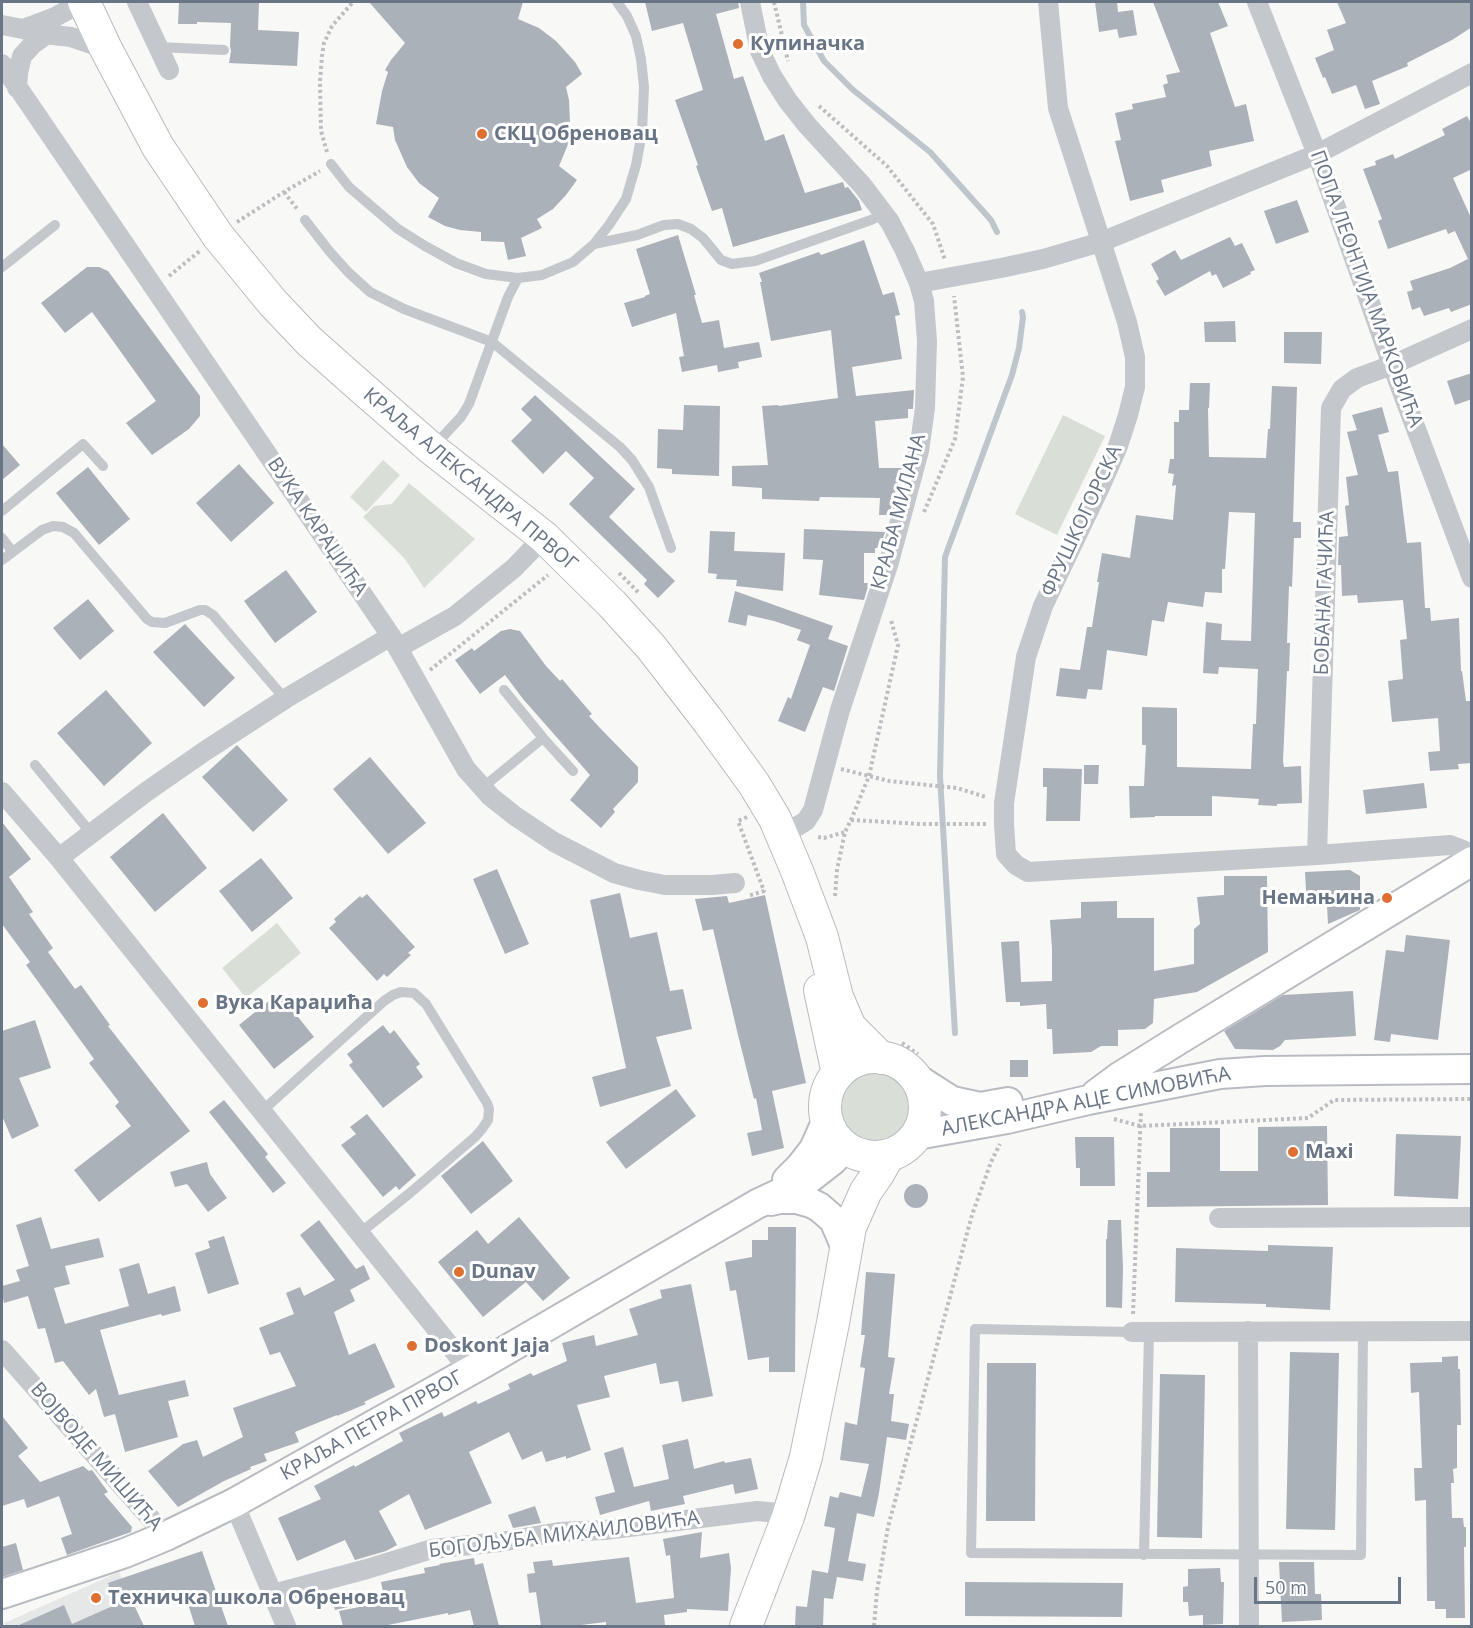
<!DOCTYPE html>
<meta charset="utf-8">
<style>
body{margin:0}
#map{position:relative;width:1473px;height:1628px;overflow:hidden;background:#f8f8f6;font-family:"Open Sans",sans-serif}
canvas{display:block}
.frame{position:absolute;inset:0;border:3px solid #687586;pointer-events:none}
.scale{position:absolute;left:1254px;top:1577px;width:147px;height:27px;box-sizing:border-box;border:3px solid #687586;border-top:0;padding-left:8px;font-size:18px;line-height:21px;white-space:nowrap;color:#687586;-webkit-text-stroke:4px #fff;paint-order:stroke}
</style>
<div id="map">
<canvas width="1473" height="1628"></canvas>
<div class="frame"></div>
<div class="scale">50 m</div>
</div>
<script>
const ctx = document.querySelector('canvas').getContext('2d');
ctx.lineJoin = 'round';
function fillPath(path, color) {
  ctx.fillStyle = color;
  ctx.fill(path, 'evenodd');
}
function poly(rows) {
  const path = new Path2D();
  for (const r of rows) {
    if (r.length === 3) {
      path.moveTo(r[0] + r[2], r[1]);
      path.arc(r[0], r[1], r[2], 0, 2 * Math.PI);
      continue;
    }
    path.moveTo(r[0], r[1]);
    for (let i = 2; i < r.length; i += 2) path.lineTo(r[i], r[i + 1]);
  }
  return path;
}
function trace(path, color, width, dash) {
  ctx.strokeStyle = color;
  ctx.lineWidth = width;
  ctx.lineCap = dash ? 'butt' : 'round';
  ctx.setLineDash(dash || []);
  ctx.stroke(path);
}
function drawText(font, color, halo, rows, align = 'center') {
  ctx.font = font + ' "Open Sans",sans-serif';
  ctx.lineWidth = 6;
  ctx.setLineDash([]);
  ctx.textBaseline = 'middle';
  ctx.strokeStyle = halo;
  ctx.fillStyle = color;
  for (const [text, x, y, turn = 0] of rows) {
    ctx.save();
    ctx.translate(x, y);
    ctx.rotate((+turn || 0) * Math.PI / 180);
    ctx.textAlign = isNaN(turn) ? turn : align;
    if (halo) ctx.strokeText(text, 0, 0);
    ctx.fillText(text, 0, 0);
    ctx.restore();
  }
}
const built = poly([
 [119,1572,143,1626,2,1626,2,1624]
]);
const green = poly([
 [1063,415,1105,436,1057,535,1015,514],
 [383,460,400,475,366,512,350,497],
 [409,483,475,539,424,588,405,559,363,517,374,506,392,504],
 [277,923,301,953,246,998,222,968],
 [873,1108,37]
]);
const stream = poly([
 [803,2,804,25,824,61,852,89,930,152,991,220,997,232],
 [955,1033,940,776,945,557,1012,375,1019,348,1023,317,1022,312]
]);
const building = poly([
 [179,2,259,2,258,30,299,32,297,66,229,63,231,51,230,46,231,23,197,22,197,24,178,24],
 [369,2,523,2,518,19,539,28,556,41,575,62,582,74,566,87,569,100,570,123,569,142,559,166,577,180,566,195,553,209,537,219,542,228,521,238,526,256,508,260,504,242,481,241,481,232,460,230,445,226,428,217,439,198,419,183,407,167,395,140,393,127,376,124,382,91,388,72,385,70,391,60,405,43],
 [645,2,738,2,739,8,716,14,734,79,743,76,765,141,784,134,805,193,843,182,845,188,848,187,859,201,862,210,733,247,722,208,712,211,696,166,698,165,675,100,703,90,683,23,652,31],
 [1095,2,1117,2,1118,12,1133,10,1137,35,1119,38,1117,29,1099,32],
 [1153,2,1218,2,1228,26,1210,33,1235,107,1246,104,1254,141,1209,151,1212,166,1161,180,1164,192,1130,201,1115,141,1121,140,1115,113,1133,109,1132,104,1166,97,1163,85,1168,83,1166,75,1180,72],
 [1337,2,1472,2,1472,27,1452,40,1407,63,1408,66,1372,81,1380,104,1365,109,1356,85,1332,94,1325,77,1323,78,1315,58,1334,50,1327,30,1346,23],
 [1467,116,1472,125,1472,169,1453,178,1472,220,1472,304,1451,312,1449,308,1424,316,1420,307,1412,310,1407,292,1413,290,1410,281,1450,268,1468,259,1455,231,1448,234,1446,229,1388,249,1378,221,1382,219,1363,169,1376,165,1375,161,1393,154,1395,159,1445,135,1442,129],
 [1297,200,1309,232,1276,244,1264,211],
 [678,235,696,295,694,295,702,323,719,320,724,348,759,342,762,357,738,362,739,368,718,372,717,365,682,372,679,357,684,356,676,313,632,327,624,303,645,297,645,296,650,294,636,249],
 [1230,237,1235,246,1242,243,1255,270,1250,272,1251,274,1223,288,1216,274,1212,276,1210,271,1165,296,1156,281,1159,279,1151,264,1175,250,1181,260],
 [864,240,883,295,894,292,900,315,895,316,902,359,852,367,856,396,914,390,913,409,908,409,908,418,875,421,879,468,902,468,889,515,879,515,880,498,820,497,819,501,762,499,762,488,732,486,732,466,768,465,762,406,778,405,779,406,838,398,831,330,771,341,760,282,762,282,759,273,819,252,821,255],
 [87,267,99,267,108,271,200,396,200,416,189,429,152,455,126,423,156,401,108,334,92,312,65,333,41,303],
 [1235,321,1236,342,1205,342,1204,322],
 [1284,332,1322,332,1321,364,1284,363],
 [1472,373,1472,399,1455,405,1447,381],
 [1190,383,1210,383,1209,408,1208,408,1209,457,1266,458,1268,429,1270,429,1272,386,1297,387,1293,522,1301,522,1301,538,1294,538,1292,587,1289,586,1287,643,1290,643,1289,671,1287,671,1283,761,1284,767,1301,766,1302,803,1277,804,1277,806,1258,805,1259,799,1212,796,1212,816,1155,816,1155,817,1130,818,1129,786,1144,786,1146,745,1142,745,1142,707,1177,708,1177,767,1251,769,1253,724,1256,724,1258,669,1219,667,1218,674,1203,673,1206,622,1222,624,1221,640,1251,641,1255,513,1229,512,1225,569,1222,569,1222,593,1205,592,1203,607,1168,602,1164,622,1152,620,1147,656,1107,650,1102,690,1088,689,1086,699,1056,696,1060,668,1080,670,1087,627,1092,627,1099,582,1097,582,1102,553,1130,558,1136,515,1173,520,1176,485,1172,486,1174,474,1168,473,1170,459,1174,459,1174,422,1179,422,1179,410,1189,410],
 [535,395,635,489,609,517,675,581,658,598,644,584,647,580,569,504,594,478,566,451,543,474,511,441,532,420,521,409],
 [684,405,720,406,719,476,672,474,672,469,657,468,658,429,683,430],
 [1382,407,1389,432,1378,435,1388,472,1398,471,1407,543,1421,542,1425,608,1430,608,1431,621,1459,618,1461,671,1462,671,1466,701,1471,701,1472,763,1458,764,1459,769,1430,771,1428,752,1440,751,1438,718,1392,722,1388,681,1403,679,1400,640,1407,639,1403,600,1358,603,1357,595,1342,596,1341,565,1338,565,1339,537,1348,536,1345,506,1349,505,1346,477,1358,475,1347,432,1357,430,1352,415],
 [2,444,20,465,2,480],
 [239,464,274,503,231,542,196,503],
 [88,467,130,519,99,545,56,493],
 [804,529,885,532,880,548,875,548,875,553,864,553,864,583,869,583,864,600,819,595,823,560,803,559],
 [710,531,735,532,734,551,785,553,783,591,736,586,737,580,716,579,717,574,708,573],
 [286,570,317,612,275,643,244,601],
 [735,591,833,626,828,639,848,646,834,691,823,687,805,732,778,721,788,697,791,699,810,645,797,640,801,630,774,621,748,615,746,626,728,622],
 [88,599,114,631,80,660,53,628],
 [185,624,235,678,204,707,153,652],
 [510,629,520,631,546,666,560,681,562,679,592,714,589,716,600,728,638,767,638,782,613,809,615,812,601,828,570,800,590,775,523,699,505,675,480,694,455,660,472,648,474,651,501,631],
 [106,690,152,743,104,786,57,733],
 [237,745,288,800,253,832,202,777],
 [370,757,426,823,388,854,333,789],
 [1084,765,1099,765,1098,784,1084,784],
 [1043,768,1082,769,1080,821,1046,821,1047,787,1043,787],
 [1424,783,1427,808,1366,814,1363,790],
 [163,813,207,868,155,912,110,857],
 [2,822,31,859,9,877,33,912,29,914,53,948,48,952,75,989,81,985,110,1025,108,1026,190,1131,99,1202,74,1170,131,1126,115,1106,119,1102,89,1063,94,1059,26,965,30,962,2,924],
 [261,858,293,898,252,932,219,891],
 [497,869,529,944,505,954,473,879],
 [1350,870,1360,876,1360,910,1328,924,1327,906,1307,907,1305,872],
 [1224,876,1267,876,1268,952,1197,992,1154,999,1153,1023,1145,1029,1118,1030,1118,1046,1101,1046,1091,1052,1053,1054,1052,1029,1047,1029,1046,1004,1020,1006,1020,1002,1006,1002,1001,942,1019,941,1021,982,1052,981,1052,949,1050,920,1081,918,1081,902,1117,901,1117,918,1154,918,1154,971,1194,964,1194,929,1200,924,1197,897,1224,895],
 [620,893,630,938,657,932,670,991,683,989,692,1029,656,1037,671,1086,600,1107,592,1077,626,1068,590,900],
 [367,894,415,947,408,953,411,955,387,977,384,974,377,981,329,928,336,922,334,919,360,896,362,898],
 [765,895,806,1083,772,1091,784,1148,752,1156,747,1133,762,1130,756,1098,754,1099,738,1035,713,929,703,931,695,899,727,896,729,903],
 [1406,935,1450,940,1438,1040,1391,1034,1390,1042,1374,1040,1386,950,1404,952],
 [1353,991,1356,1036,1285,1040,1280,1046,1273,1050,1235,1049,1224,1031,1283,995],
 [279,993,314,1037,274,1069,239,1025],
 [35,1020,51,1068,19,1078,39,1126,12,1139,2,1116,2,1031],
 [383,1025,390,1034,394,1030,420,1064,416,1067,423,1077,383,1108,349,1065,353,1062,347,1054],
 [1010,1060,1028,1060,1028,1077,1010,1077],
 [676,1089,696,1116,626,1169,606,1142],
 [224,1100,268,1154,265,1157,286,1183,273,1193,209,1112],
 [367,1114,416,1175,399,1190,396,1186,383,1197,341,1145,356,1134,350,1127],
 [1327,1126,1328,1205,1147,1207,1147,1172,1170,1172,1170,1128,1220,1128,1220,1171,1258,1171,1258,1127],
 [1396,1134,1461,1136,1458,1199,1394,1196],
 [1075,1137,1114,1137,1115,1186,1080,1186,1080,1168,1076,1168],
 [483,1141,513,1181,471,1214,441,1176],
 [207,1162,210,1174,227,1198,208,1212,187,1184,175,1187,170,1172],
 [916,1196,12],
 [41,1217,51,1249,99,1238,104,1257,65,1266,70,1284,54,1288,65,1324,129,1306,119,1269,139,1263,148,1294,175,1286,181,1311,162,1316,161,1314,100,1330,119,1395,185,1380,189,1396,168,1401,178,1437,125,1452,115,1414,104,1417,96,1389,89,1395,63,1361,55,1363,45,1328,38,1329,28,1296,4,1303,2,1293,2,1286,20,1281,16,1270,29,1266,16,1225],
 [519,1217,570,1278,543,1301,526,1282,483,1317,438,1262,477,1230,488,1244],
 [319,1220,356,1269,364,1265,370,1279,350,1290,355,1301,334,1312,349,1355,375,1343,395,1387,364,1402,366,1404,337,1416,337,1415,295,1432,299,1442,264,1454,267,1461,250,1467,251,1469,224,1481,178,1507,148,1471,183,1444,197,1440,203,1457,243,1437,233,1408,296,1386,280,1352,270,1355,259,1328,294,1314,286,1293,300,1287,304,1296,335,1280,300,1235],
 [1108,1220,1121,1220,1123,1268,1122,1308,1106,1307,1106,1239,1107,1239],
 [768,1227,796,1227,795,1372,769,1372,769,1357,748,1360,736,1290,730,1291,725,1262,752,1257,752,1240,768,1240],
 [224,1236,239,1284,208,1294,195,1253,210,1248,208,1241],
 [1268,1245,1333,1247,1330,1310,1266,1307,1266,1304,1175,1302,1176,1248,1268,1251],
 [866,1272,895,1274,888,1357,895,1358,889,1394,894,1394,891,1421,909,1424,906,1440,887,1437,879,1493,874,1517,857,1513,848,1561,866,1564,863,1581,837,1577,833,1599,824,1598,823,1626,795,1626,796,1606,807,1607,812,1570,828,1573,835,1528,824,1526,830,1496,838,1498,840,1492,861,1497,869,1464,840,1460,845,1422,857,1425,865,1368,860,1367,865,1335,861,1335],
 [691,1284,713,1396,682,1402,678,1381,660,1384,656,1363,604,1376,610,1397,577,1405,591,1450,566,1459,566,1456,546,1462,542,1451,522,1460,509,1432,469,1452,492,1503,425,1530,409,1494,379,1511,397,1545,386,1551,355,1560,345,1540,297,1561,278,1518,321,1499,314,1486,354,1465,355,1467,403,1441,399,1433,442,1412,444,1417,476,1401,478,1404,510,1389,508,1384,531,1373,533,1376,567,1361,562,1343,594,1335,596,1346,638,1335,629,1309,662,1298,660,1290],
 [1290,1352,1339,1353,1335,1530,1286,1529],
 [1458,1356,1458,1369,1460,1369,1461,1425,1457,1425,1457,1468,1453,1469,1454,1483,1451,1483,1452,1518,1463,1518,1464,1527,1466,1527,1466,1547,1464,1547,1465,1618,1446,1618,1446,1609,1435,1609,1435,1601,1427,1601,1426,1500,1415,1501,1414,1468,1422,1468,1419,1392,1411,1393,1410,1363,1442,1362,1442,1357],
 [987,1363,1036,1363,1035,1521,986,1521],
 [1160,1374,1205,1375,1202,1538,1157,1537],
 [2,1416,28,1448,18,1456,40,1482,83,1466,89,1471,92,1470,108,1492,104,1494,132,1527,131,1532,67,1555,61,1538,72,1534,59,1496,27,1508,24,1499,2,1506],
 [688,1439,694,1469,724,1461,725,1463,751,1458,758,1489,735,1494,733,1484,683,1496,685,1504,651,1511,649,1501,600,1515,595,1497,615,1492,604,1453,623,1447,634,1487,669,1479,662,1445],
 [535,1506,541,1523,513,1528,508,1515],
 [702,1532,700,1558,729,1553,731,1568,728,1611,687,1609,687,1612,664,1615,665,1626,606,1626,606,1622,573,1626,541,1626,536,1592,529,1593,527,1574,535,1573,533,1562,552,1560,553,1566,629,1557,636,1603,674,1598,670,1555,666,1556,663,1539],
 [16,1543,23,1570,2,1577,2,1547],
 [202,1551,228,1626,195,1626,184,1591,135,1607,144,1626,17,1626,64,1605,72,1624,115,1605,108,1583],
 [474,1558,475,1565,483,1563,499,1626,474,1626,470,1610,448,1615,448,1613,383,1626,343,1626,339,1611,385,1602,381,1582,425,1573,424,1568,440,1565,439,1564],
 [1279,1562,1314,1562,1315,1594,1321,1594,1322,1620,1282,1622],
 [1220,1568,1221,1582,1224,1582,1223,1624,1203,1625,1203,1615,1189,1616,1188,1602,1183,1602,1183,1587,1188,1586,1188,1569],
 [965,1582,1123,1583,1122,1617,965,1616],
 [348,1590,352,1606,335,1610,331,1594]
]);
const path = poly([
 [774,2,788,61],
 [819,106,887,166,933,224,945,260],
 [327,152,321,131,320,81,322,56,324,43,332,26,353,2],
 [284,192,298,210],
 [237,222,284,192,320,171],
 [169,276,201,250],
 [924,512,955,439,963,377,954,296],
 [619,573,639,593],
 [430,670,548,575],
 [841,769,889,781,957,788,986,797],
 [747,817,738,821,764,891,748,896],
 [851,820,921,824,986,824],
 [818,837,824,838,845,832],
 [835,896,837,870,845,832,851,820,869,776,898,645,891,620],
 [902,1043,918,1054],
 [1114,1119,1140,1126,1308,1118,1334,1100,1472,1099],
 [1133,1314,1141,1111],
 [874,1626,877,1591,888,1527,972,1215,991,1162,1000,1144]
]);
const lane = poly([
 [158,47,224,50],
 [331,164,349,187,398,229,425,246,456,263,486,274,518,278],
 [305,220,330,252,348,272,370,292,404,309,492,342,620,447,632,460,649,487,671,548],
 [594,244,637,235,664,225,678,224,691,229,703,238,721,260,732,264,755,261,871,220,884,214],
 [2,267,55,225],
 [434,446,461,417,469,404,508,297,518,278,542,275,573,262,594,244,609,225,626,199,636,165,642,132,644,87,641,59,636,36,627,16,617,2],
 [2,511,83,444,103,466],
 [2,538,12,551],
 [2,560,42,530,53,526,63,527,74,533,147,619,152,622,165,623,200,610,205,610,213,615,285,699],
 [543,738,573,771],
 [35,765,91,833],
 [482,788,543,738,504,690],
 [262,1111,384,1001,393,995,401,992,414,993,426,1004,487,1103,489,1109,488,1120,482,1129,475,1137,410,1193,360,1233],
 [1132,1332,975,1329,971,1553,1361,1555,1363,1331],
 [1144,1555,1149,1332]
]);
const street = poly([
 [137,2,169,70],
 [750,2,760,51,772,76,788,101,807,125,862,185,878,206,890,222,905,251,919,283,924,301,927,341,925,408,919,451,889,562,840,710,813,810,806,821,783,835],
 [1048,2,1058,108,1127,322,1135,357,1135,387,1128,415,1118,446,1100,487,1043,606,1026,657,1004,803,1004,824,1006,854,1016,865,1028,872,1317,855,1450,845,1463,850,1472,858],
 [1257,2,1317,154,1392,365,1472,578],
 [2,25,23,29,35,33,71,37,106,49],
 [23,29,55,17,66,11,73,2],
 [2,64,391,636,285,699,205,751,146,792,59,858],
 [17,88,18,73,22,56,33,44,47,34],
 [919,283,1001,268,1043,259,1101,242,1317,154,1472,73],
 [391,636,466,769,491,797,515,816,554,842,614,873,639,880,665,885,712,885,735,883],
 [398,648,455,616,514,568,544,537],
 [2,792,59,858,470,1371],
 [1317,855,1331,408,1342,389,1357,378,1392,365,1472,329],
 [1219,1218,1472,1217],
 [1248,1331,1249,1626],
 [1132,1332,1472,1331],
 [2,1350,166,1536],
 [234,1503,286,1626],
 [273,1594,367,1569,432,1549,500,1542,559,1532,605,1530,757,1511,778,1513,788,1517]
]);
const secondary = poly([
 [916,1078,952,1101,980,1107,1008,1102],
 [1096,1094,1119,1077,1180,1039,1472,861],
 [917,1135,1007,1119,1088,1100,1220,1074,1265,1071,1472,1069],
 [787,1180,800,1167,814,1149,827,1120],
 [771,1201,780,1199,797,1199,811,1203,819,1207,834,1220,846,1248],
 [2,1594,125,1553,166,1536,234,1503,484,1363,757,1204,806,1181,833,1160,845,1147]
]);
const primary = poly([
 [84,2,106,49,158,147,218,236,273,303,309,341,362,388,432,449,544,537,612,604,651,647,709,722,754,784,775,819,797,871,822,937,837,997,850,1027,881,1058],
 [820,990,838,1074],
 [875,1107,50],
 [746,1626,788,1517,806,1457,833,1323,850,1227,866,1191,878,1174,888,1156]
]);
const markers = [
 [738,44,6,"#de6f30"],
 [482,134,6,"#de6f30"],
 [1387,898,6,"#de6f30"],
 [203,1003,6,"#de6f30"],
 [1293,1152,6,"#de6f30"],
 [459,1272,6,"#de6f30"],
 [412,1346,6,"#de6f30"],
 [96,1598,6,"#de6f30"]
];
const poiNames = [
 ["Купиначка",750,44],
 ["СКЦ Обреновац",494,134],
 ["Немањина",1375,898,"right"],
 ["Вука Караџића",215,1003],
 ["Maxi",1305,1152],
 ["Dunav",471,1272],
 ["Doskont Jaja",424,1346],
 ["Техничка школа Обреновац",108,1598]
];
const streetNames = [
 ["ПОПА ЛЕОНТИЈА МАРКОВИЋА",1366,289,70],
 ["КРАЉА АЛЕКСАНДРА ПРВОГ",470,480,40],
 ["КРАЉА МИЛАНА",899,512,-75],
 ["ФРУШКОГОРСКА",1082,521,-65],
 ["ВУКА КАРАЏИЋА",317,527,56],
 ["БОБАНА ГАЧИЋА",1325,593,-88],
 ["АЛЕКСАНДРА АЦЕ СИМОВИЋА",1086,1102,-11],
 ["КРАЉА ПЕТРА ПРВОГ",372,1426,-29],
 ["ВОЈВОДЕ МИШИЋА",96,1457,49],
 ["БОГОЉУБА МИХАИЛОВИЋА",564,1535,-7]
];
fillPath(built, '#e6e7e7');
fillPath(green, '#d9dfd7');
trace(stream, '#bec6cc', 6);
fillPath(building, '#abb1b8');
trace(secondary, '#b8bcc2', 32);
trace(primary, '#b7bbbf', 34);
trace(path, '#bcbec1', 4, [3, 3]);
trace(lane, '#c4c7cb', 10);
trace(street, '#c4c7cb', 20);
trace(secondary, '#fff', 28);
trace(primary, '#fff', 32);
for (const [x, y, r, color] of markers) {
  const dot = new Path2D();
  dot.arc(x, y, r, 0, 2 * Math.PI);
  ctx.fillStyle = color;
  ctx.fill(dot);
  trace(dot, '#fff', 2);
}
drawText('bold 20px', '#687586', '#fff', poiNames, 'left');
drawText('20px', '#687586', '#fff', streetNames);
</script>
